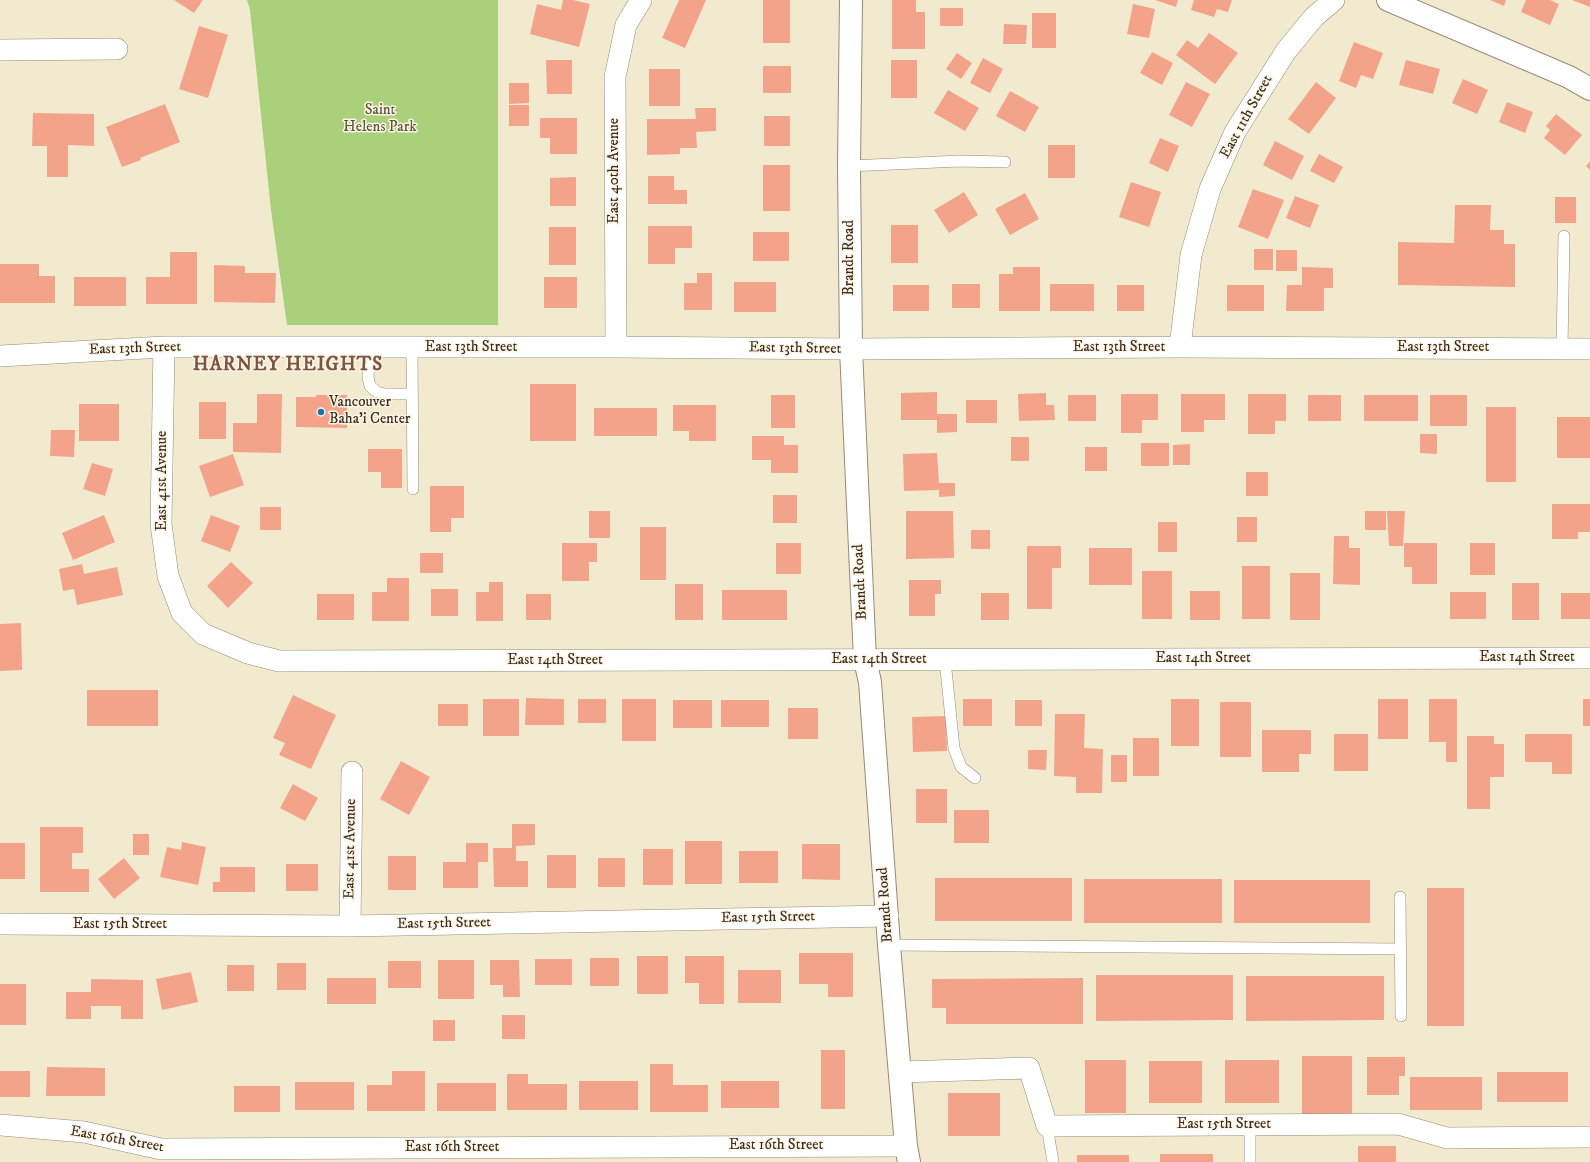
<!DOCTYPE html>
<style>
body{margin:0}
canvas{display:block;background:#f1eacf}
</style>
<canvas width="1590" height="1162"></canvas>
<script>
const ctx = document.querySelector('canvas').getContext('2d');
ctx.lineJoin = 'round';
function fillPath(path, color) {
  ctx.fillStyle = color;
  ctx.fill(path, 'evenodd');
}
function poly(rows) {
  const path = new Path2D();
  for (const r of rows) {
    path.moveTo(r[0], r[1]);
    for (let i = 2; i < r.length; i += 2) path.lineTo(r[i], r[i + 1]);
  }
  return path;
}
function trace(path, color, width, dash) {
  ctx.strokeStyle = color;
  ctx.lineWidth = width;
  ctx.lineCap = dash ? 'butt' : 'round';
  ctx.setLineDash(dash || []);
  ctx.stroke(path);
}
function drawText(font, color, halo, rows, align = 'center') {
  ctx.font = font + ' "IM FELL DW Pica",serif';
  ctx.lineWidth = 3;
  ctx.setLineDash([]);
  ctx.textBaseline = 'middle';
  ctx.strokeStyle = halo;
  ctx.fillStyle = color;
  for (const [text, x, y, turn = 0] of rows) {
    ctx.save();
    ctx.translate(x, y);
    ctx.rotate((+turn || 0) * Math.PI / 180);
    ctx.textAlign = isNaN(turn) ? turn : align;
    if (halo) ctx.strokeText(text, 0, 0);
    ctx.fillText(text, 0, 0);
    ctx.restore();
  }
}
const green = poly([
 [247,0,498,0,498,325,287,325,271,210,250,10]
]);
const building = poly([
 [174,0,203,0,194,13],
 [563,0,573,0,590,4,579,47,530,34,537,4,561,10],
 [679,0,706,0,685,48,662,38],
 [763,0,790,0,790,43,763,43],
 [892,0,916,0,916,12,925,12,925,49,892,49],
 [1155,0,1178,0,1176,7],
 [1194,0,1232,0,1228,12,1217,9,1214,17,1191,10],
 [1490,0,1506,0,1504,6],
 [1526,0,1550,0,1559,4,1550,25,1521,12],
 [1572,0,1590,0,1590,7],
 [1133,4,1155,9,1149,38,1127,34],
 [940,8,963,8,963,26,940,26],
 [1032,13,1056,13,1056,48,1032,48],
 [1004,24,1027,25,1026,44,1003,44],
 [199,26,228,35,208,98,179,89],
 [1209,33,1238,53,1215,84,1176,55,1187,40,1198,48],
 [1354,42,1383,53,1373,79,1361,75,1356,88,1339,81],
 [1152,52,1173,63,1162,85,1140,73],
 [957,53,972,63,961,79,946,69],
 [983,58,1003,69,990,93,970,83],
 [546,60,572,60,572,94,547,94],
 [891,60,917,60,917,98,891,98],
 [1406,60,1440,69,1433,94,1399,85],
 [763,66,791,66,791,93,763,93],
 [649,69,680,69,680,106,649,106],
 [1463,79,1488,90,1477,114,1452,103],
 [1186,82,1210,94,1192,127,1169,115],
 [1316,82,1336,98,1309,134,1288,119],
 [509,83,529,83,529,103,509,104],
 [948,90,979,108,965,131,934,113],
 [1010,91,1039,107,1025,132,996,116],
 [1507,102,1533,112,1525,133,1499,122],
 [165,104,180,142,140,158,141,160,122,167,106,127],
 [509,105,529,105,529,126,509,126],
 [695,108,716,108,716,131,696,132,697,148,680,148,680,154,647,155,647,119,696,119],
 [33,113,94,114,94,146,68,145,68,177,47,177,47,146,32,146],
 [1556,114,1582,135,1565,155,1544,138,1550,130,1546,126],
 [764,116,790,116,790,146,764,146],
 [540,118,577,118,577,154,550,154,550,138,540,138],
 [1160,138,1179,146,1168,172,1149,163],
 [1275,141,1304,156,1292,180,1263,165],
 [1048,145,1075,145,1075,178,1048,178],
 [1319,154,1343,167,1334,183,1310,171],
 [1590,161,1590,170,1586,166],
 [763,165,790,165,790,211,763,211],
 [648,176,674,176,674,190,687,190,687,204,648,204],
 [576,177,576,206,550,206,550,178],
 [1131,182,1161,192,1149,227,1119,217],
 [1253,189,1284,200,1268,239,1238,227],
 [964,192,978,215,949,233,934,210],
 [1025,193,1039,219,1010,235,995,209],
 [1295,196,1319,205,1310,228,1286,218],
 [1555,197,1576,197,1576,223,1555,223],
 [1455,205,1491,205,1490,230,1504,230,1504,244,1515,244,1515,287,1398,285,1398,242,1454,243],
 [891,225,918,225,918,263,891,263],
 [648,226,692,226,692,248,675,248,675,264,648,264],
 [549,227,576,227,576,265,549,265],
 [753,232,789,232,789,261,753,261],
 [1254,249,1273,249,1273,270,1254,270],
 [1276,250,1297,250,1297,271,1276,271],
 [170,252,197,252,197,304,146,304,146,277,170,277],
 [0,264,39,264,39,276,55,276,55,303,0,303],
 [214,265,245,266,245,273,276,273,275,303,214,302],
 [1013,267,1040,267,1040,311,999,311,999,274,1013,274],
 [1302,267,1333,268,1333,288,1324,288,1324,311,1286,311,1287,285,1302,285],
 [697,273,712,273,712,310,684,310,684,283,697,283],
 [74,277,126,277,126,306,74,306],
 [544,277,577,277,577,308,544,308],
 [734,282,776,282,776,312,734,312],
 [952,284,980,284,980,308,952,308],
 [1050,284,1094,284,1094,311,1050,311],
 [893,285,929,285,929,311,893,311],
 [1117,285,1144,285,1144,311,1117,311],
 [1227,285,1264,285,1264,311,1227,311],
 [530,384,576,384,576,441,530,441],
 [937,392,937,414,957,414,957,432,937,433,937,420,901,420,901,393],
 [1046,393,1046,405,1054,405,1055,420,1019,421,1018,394],
 [257,394,282,394,281,453,233,452,233,423,257,423],
 [1121,394,1158,394,1158,420,1142,420,1142,433,1121,433],
 [1181,394,1225,394,1225,420,1204,420,1204,432,1181,432],
 [1248,394,1286,394,1286,421,1275,421,1275,434,1248,434],
 [316,395,347,395,347,428,296,427,296,397,316,397],
 [771,395,795,395,795,428,771,428],
 [1068,395,1096,395,1096,421,1068,421],
 [1308,395,1341,395,1341,421,1308,421],
 [1364,395,1418,395,1418,421,1364,421],
 [1430,395,1467,395,1467,426,1430,426],
 [966,400,997,400,997,423,966,423],
 [199,402,226,402,226,439,199,439],
 [79,404,119,404,119,441,79,441],
 [673,405,716,405,716,441,689,441,689,431,673,431],
 [1486,407,1516,407,1516,482,1486,482],
 [594,408,657,408,657,436,594,436],
 [1557,417,1590,417,1590,458,1557,458],
 [51,430,75,430,74,457,50,456],
 [1420,434,1437,434,1437,454,1420,453],
 [752,436,784,436,784,445,798,445,798,473,771,473,771,460,752,460],
 [1011,437,1029,437,1029,461,1011,461],
 [1141,443,1169,443,1169,466,1141,466],
 [1190,444,1190,465,1173,465,1173,445],
 [1085,447,1107,447,1107,471,1085,471],
 [368,449,402,449,402,488,381,488,381,472,368,472],
 [937,453,939,483,955,483,955,496,939,497,939,490,904,491,903,454],
 [233,454,244,485,210,497,199,466],
 [92,463,113,469,105,496,83,489],
 [1246,472,1268,472,1268,496,1246,496],
 [430,486,464,486,464,518,451,518,451,532,430,532],
 [773,495,797,495,797,523,773,523],
 [1552,504,1590,504,1590,532,1578,532,1578,539,1552,539],
 [260,507,281,507,281,530,260,530],
 [589,511,610,511,610,538,589,538],
 [906,511,953,511,954,558,906,559],
 [1365,511,1386,511,1386,530,1365,530],
 [1387,511,1405,511,1403,546,1389,546],
 [104,515,115,542,73,560,62,533],
 [211,515,240,526,230,552,201,541],
 [1237,517,1257,517,1257,542,1237,542],
 [1158,522,1177,522,1177,552,1158,552],
 [640,527,666,527,666,580,640,580],
 [971,530,990,530,990,549,971,549],
 [1334,536,1349,536,1349,548,1360,548,1360,585,1333,584],
 [562,543,597,543,597,562,589,562,589,581,562,581],
 [776,543,801,543,801,574,776,574],
 [1404,543,1437,543,1437,584,1412,584,1412,567,1404,567],
 [1470,543,1495,543,1495,575,1470,575],
 [1027,546,1061,546,1061,568,1052,568,1052,609,1027,609],
 [1089,548,1132,548,1132,585,1089,585],
 [420,553,443,553,443,573,420,573],
 [231,562,253,583,228,608,207,586],
 [82,564,84,574,117,567,123,595,77,605,74,589,63,591,59,569],
 [1242,566,1270,566,1270,619,1242,619],
 [1142,571,1172,571,1172,619,1142,619],
 [1290,573,1320,573,1320,620,1290,620],
 [387,578,409,578,409,621,372,621,372,592,387,592],
 [909,580,941,580,941,594,935,594,935,616,909,616],
 [489,582,503,582,503,621,476,621,476,592,489,592],
 [1512,583,1539,583,1539,620,1512,620],
 [675,584,703,584,703,620,675,620],
 [431,589,458,589,458,616,431,616],
 [722,590,787,590,787,620,722,620],
 [1190,591,1220,591,1220,620,1190,620],
 [1450,592,1486,592,1486,619,1450,619],
 [981,593,1009,593,1009,620,981,620],
 [1561,593,1590,593,1590,619,1561,619],
 [317,594,354,594,354,620,317,620],
 [526,594,551,594,551,620,526,620],
 [21,623,22,670,0,671,0,624],
 [87,690,158,690,158,726,87,726],
 [293,695,336,715,311,769,279,755,285,743,273,738],
 [526,698,564,699,564,725,525,725],
 [483,699,519,699,519,736,483,736],
 [578,699,606,699,606,723,578,723],
 [622,699,656,699,656,741,622,741],
 [963,699,992,699,992,726,963,726],
 [1171,699,1199,699,1199,746,1171,746],
 [1378,699,1408,699,1408,739,1378,739],
 [1429,699,1457,699,1457,762,1446,762,1446,742,1429,742],
 [1583,699,1590,699,1590,726,1583,726],
 [673,700,712,700,712,728,673,728],
 [721,700,769,700,769,727,721,727],
 [1015,700,1042,700,1042,726,1015,726],
 [1220,702,1251,702,1251,757,1220,757],
 [438,704,468,704,468,726,438,726],
 [788,708,818,708,818,739,788,739],
 [1055,714,1085,714,1084,748,1103,749,1102,793,1076,793,1076,777,1054,776],
 [946,716,947,751,913,752,912,717],
 [1262,730,1311,730,1311,754,1299,754,1299,772,1262,772],
 [1334,734,1368,734,1368,771,1334,771],
 [1525,734,1572,734,1572,774,1552,774,1552,762,1525,762],
 [1467,736,1494,736,1494,744,1504,744,1504,777,1490,777,1490,809,1467,809],
 [1133,738,1159,738,1159,776,1133,776],
 [1028,750,1047,750,1046,770,1028,769],
 [1111,755,1127,755,1127,782,1111,782],
 [401,761,430,777,409,815,380,799],
 [293,784,318,798,305,821,280,808],
 [916,789,947,789,947,823,916,823],
 [954,810,989,810,989,843,954,843],
 [512,824,535,824,535,845,516,846,516,861,528,861,528,887,494,887,493,848,512,848],
 [40,827,83,827,83,853,72,853,72,869,89,869,89,892,40,892],
 [133,834,149,834,149,855,133,855],
 [685,841,722,841,722,884,685,884],
 [182,842,206,847,198,885,160,877,167,847,181,850],
 [0,843,25,843,25,879,0,879],
 [466,843,488,843,488,862,478,862,478,888,443,888,443,862,466,862],
 [802,844,840,844,840,880,802,879],
 [643,849,673,849,673,885,643,885],
 [739,851,778,851,778,883,739,883],
 [547,855,576,855,576,888,547,888],
 [388,856,416,856,416,890,388,890],
 [124,858,140,878,114,899,98,879],
 [598,858,625,858,625,887,598,887],
 [286,864,318,864,318,891,286,891],
 [220,867,255,867,255,892,213,892,213,882,220,882],
 [935,878,1072,878,1072,921,935,921],
 [1084,879,1222,879,1222,923,1084,923],
 [1234,880,1370,880,1370,923,1234,923],
 [1427,888,1464,888,1464,1026,1427,1026],
 [799,953,853,953,853,997,828,997,828,984,799,984],
 [637,956,668,956,668,994,637,994],
 [685,956,724,956,724,1004,699,1004,699,983,685,983],
 [590,958,619,958,619,986,590,986],
 [535,959,572,959,572,985,535,985],
 [438,960,474,960,474,999,438,999],
 [490,960,519,960,520,997,503,997,503,985,490,985],
 [388,961,421,961,421,988,388,988],
 [277,963,306,963,306,990,277,990],
 [227,965,254,965,254,991,227,991],
 [738,970,781,970,781,1003,738,1003],
 [191,972,198,1002,162,1010,156,979],
 [1096,975,1233,975,1233,1020,1096,1021],
 [1246,976,1384,976,1384,1020,1246,1021],
 [327,978,376,978,376,1004,327,1004],
 [1083,978,1083,1024,946,1024,946,1008,932,1008,932,979],
 [91,979,143,980,143,1019,121,1019,121,1006,91,1006,91,1019,66,1019,66,992,91,992],
 [0,984,26,984,26,1025,0,1025],
 [502,1015,525,1015,525,1039,502,1039],
 [433,1020,455,1020,455,1041,433,1041],
 [821,1050,845,1050,845,1109,821,1109],
 [1302,1056,1352,1056,1352,1114,1302,1114],
 [1367,1057,1405,1057,1405,1076,1399,1076,1399,1095,1367,1095],
 [1085,1060,1126,1060,1126,1113,1085,1113],
 [1225,1060,1279,1060,1279,1103,1225,1103],
 [1149,1061,1202,1061,1202,1103,1149,1103],
 [650,1064,673,1064,673,1085,708,1085,708,1112,650,1112],
 [47,1067,105,1068,105,1096,46,1096],
 [0,1071,30,1071,30,1097,0,1097],
 [392,1071,425,1071,425,1111,367,1111,367,1085,392,1085],
 [1497,1072,1568,1072,1568,1102,1497,1102],
 [507,1074,528,1074,528,1084,567,1084,567,1110,507,1110],
 [1410,1077,1482,1077,1482,1110,1410,1110],
 [579,1081,638,1081,638,1110,579,1110],
 [721,1081,779,1081,779,1108,721,1108],
 [295,1082,354,1082,354,1110,295,1110],
 [437,1083,496,1083,496,1111,437,1111],
 [234,1086,280,1086,280,1112,234,1112],
 [948,1093,1000,1093,1000,1136,948,1136],
 [1358,1146,1396,1146,1396,1162,1358,1162],
 [1160,1154,1213,1154,1213,1162,1160,1162],
 [1077,1155,1129,1155,1129,1162,1077,1162]
]);
const service = poly([
 [849,166,960,161,1005,162],
 [370,348,368,377,370,386,377,392,385,394,412,394],
 [412,348,413,489],
 [1562,349,1564,236],
 [945,660,954,748,961,767,975,778],
 [1400,897,1401,1016],
 [889,945,1401,949],
 [1250,1125,1250,1162],
 [1047,1126,1053,1162]
]);
const minor = poly([
 [0,50,117,49],
 [164,347,161,524,168,576,182,613,203,634,248,653,279,661,1590,658],
 [616,347,615,77,626,25,641,0],
 [1180,347,1191,255,1210,189,1235,132,1286,51,1314,17,1334,0],
 [0,356,164,347,616,347,851,349,1180,347,1590,349],
 [0,924,350,926,888,916],
 [350,926,352,772],
 [900,1072,1029,1068,1047,1126,1398,1124,1447,1138,1590,1137],
 [0,1125,84,1132,161,1149,906,1146]
]);
const tertiary = poly([
 [851,0,849,166,851,349,865,660,870,682,889,945,906,1146,909,1162],
 [1388,0,1569,77,1590,89]
]);
const markers = [
 [321,412,4,"#1f6fb2"]
];
const parkNames = [
 ["Saint",380,111],
 ["Helens Park",380,128]
];
const streetNames = [
 ["East 11th Street",1247,117,-61],
 ["East 40th Avenue",615,171,-90],
 ["Brandt Road",850,258,-90],
 ["East 13th Street",471,348],
 ["East 13th Street",1119,348],
 ["East 13th Street",1443,348],
 ["East 13th Street",135,349,-2],
 ["East 13th Street",795,349,1],
 ["East 41st Avenue",163,481,-90],
 ["Brandt Road",861,582,-93],
 ["East 14th Street",1527,658],
 ["East 14th Street",1203,659],
 ["East 14th Street",879,660],
 ["East 14th Street",555,661],
 ["East 41st Avenue",351,849,-89],
 ["Brandt Road",886,905,-94],
 ["East 15th Street",768,918,-1],
 ["East 15th Street",444,924,-1],
 ["East 15th Street",120,925],
 ["East 15th Street",1224,1125],
 ["East 16th Street",117,1140,10],
 ["East 16th Street",776,1146],
 ["East 16th Street",452,1148]
];
const poiNames = [
 ["Vancouver",329,403],
 ["Baha'i Center",329,420]
];
const districtNames = [
 ["HARNEY HEIGHTS",288,366]
];
fillPath(green, '#aad07b');
fillPath(building, '#f4a38b');
trace(service, '#968a76', 12);
trace(minor, '#968a76', 22);
trace(tertiary, '#968a76', 24);
trace(service, '#fff', 11);
trace(minor, '#fff', 21);
trace(tertiary, '#fff', 22);
for (const [x, y, r, color] of markers) {
  const dot = new Path2D();
  dot.arc(x, y, r, 0, 2 * Math.PI);
  ctx.fillStyle = color;
  ctx.fill(dot);
  trace(dot, '#fcf5e5', 1.5);
}
drawText('15px', '#575435', '#fcf5e5', parkNames);
drawText('15px', '#3b2a1e', '#fcf5e5', streetNames);
drawText('15px', '#3b2a1e', '#fcf5e5', poiNames, 'left');
ctx.letterSpacing = '1px';
drawText('bold 19px', '#7c5444', '#fcf5e5', districtNames);
ctx.letterSpacing = '0px';
</script>
